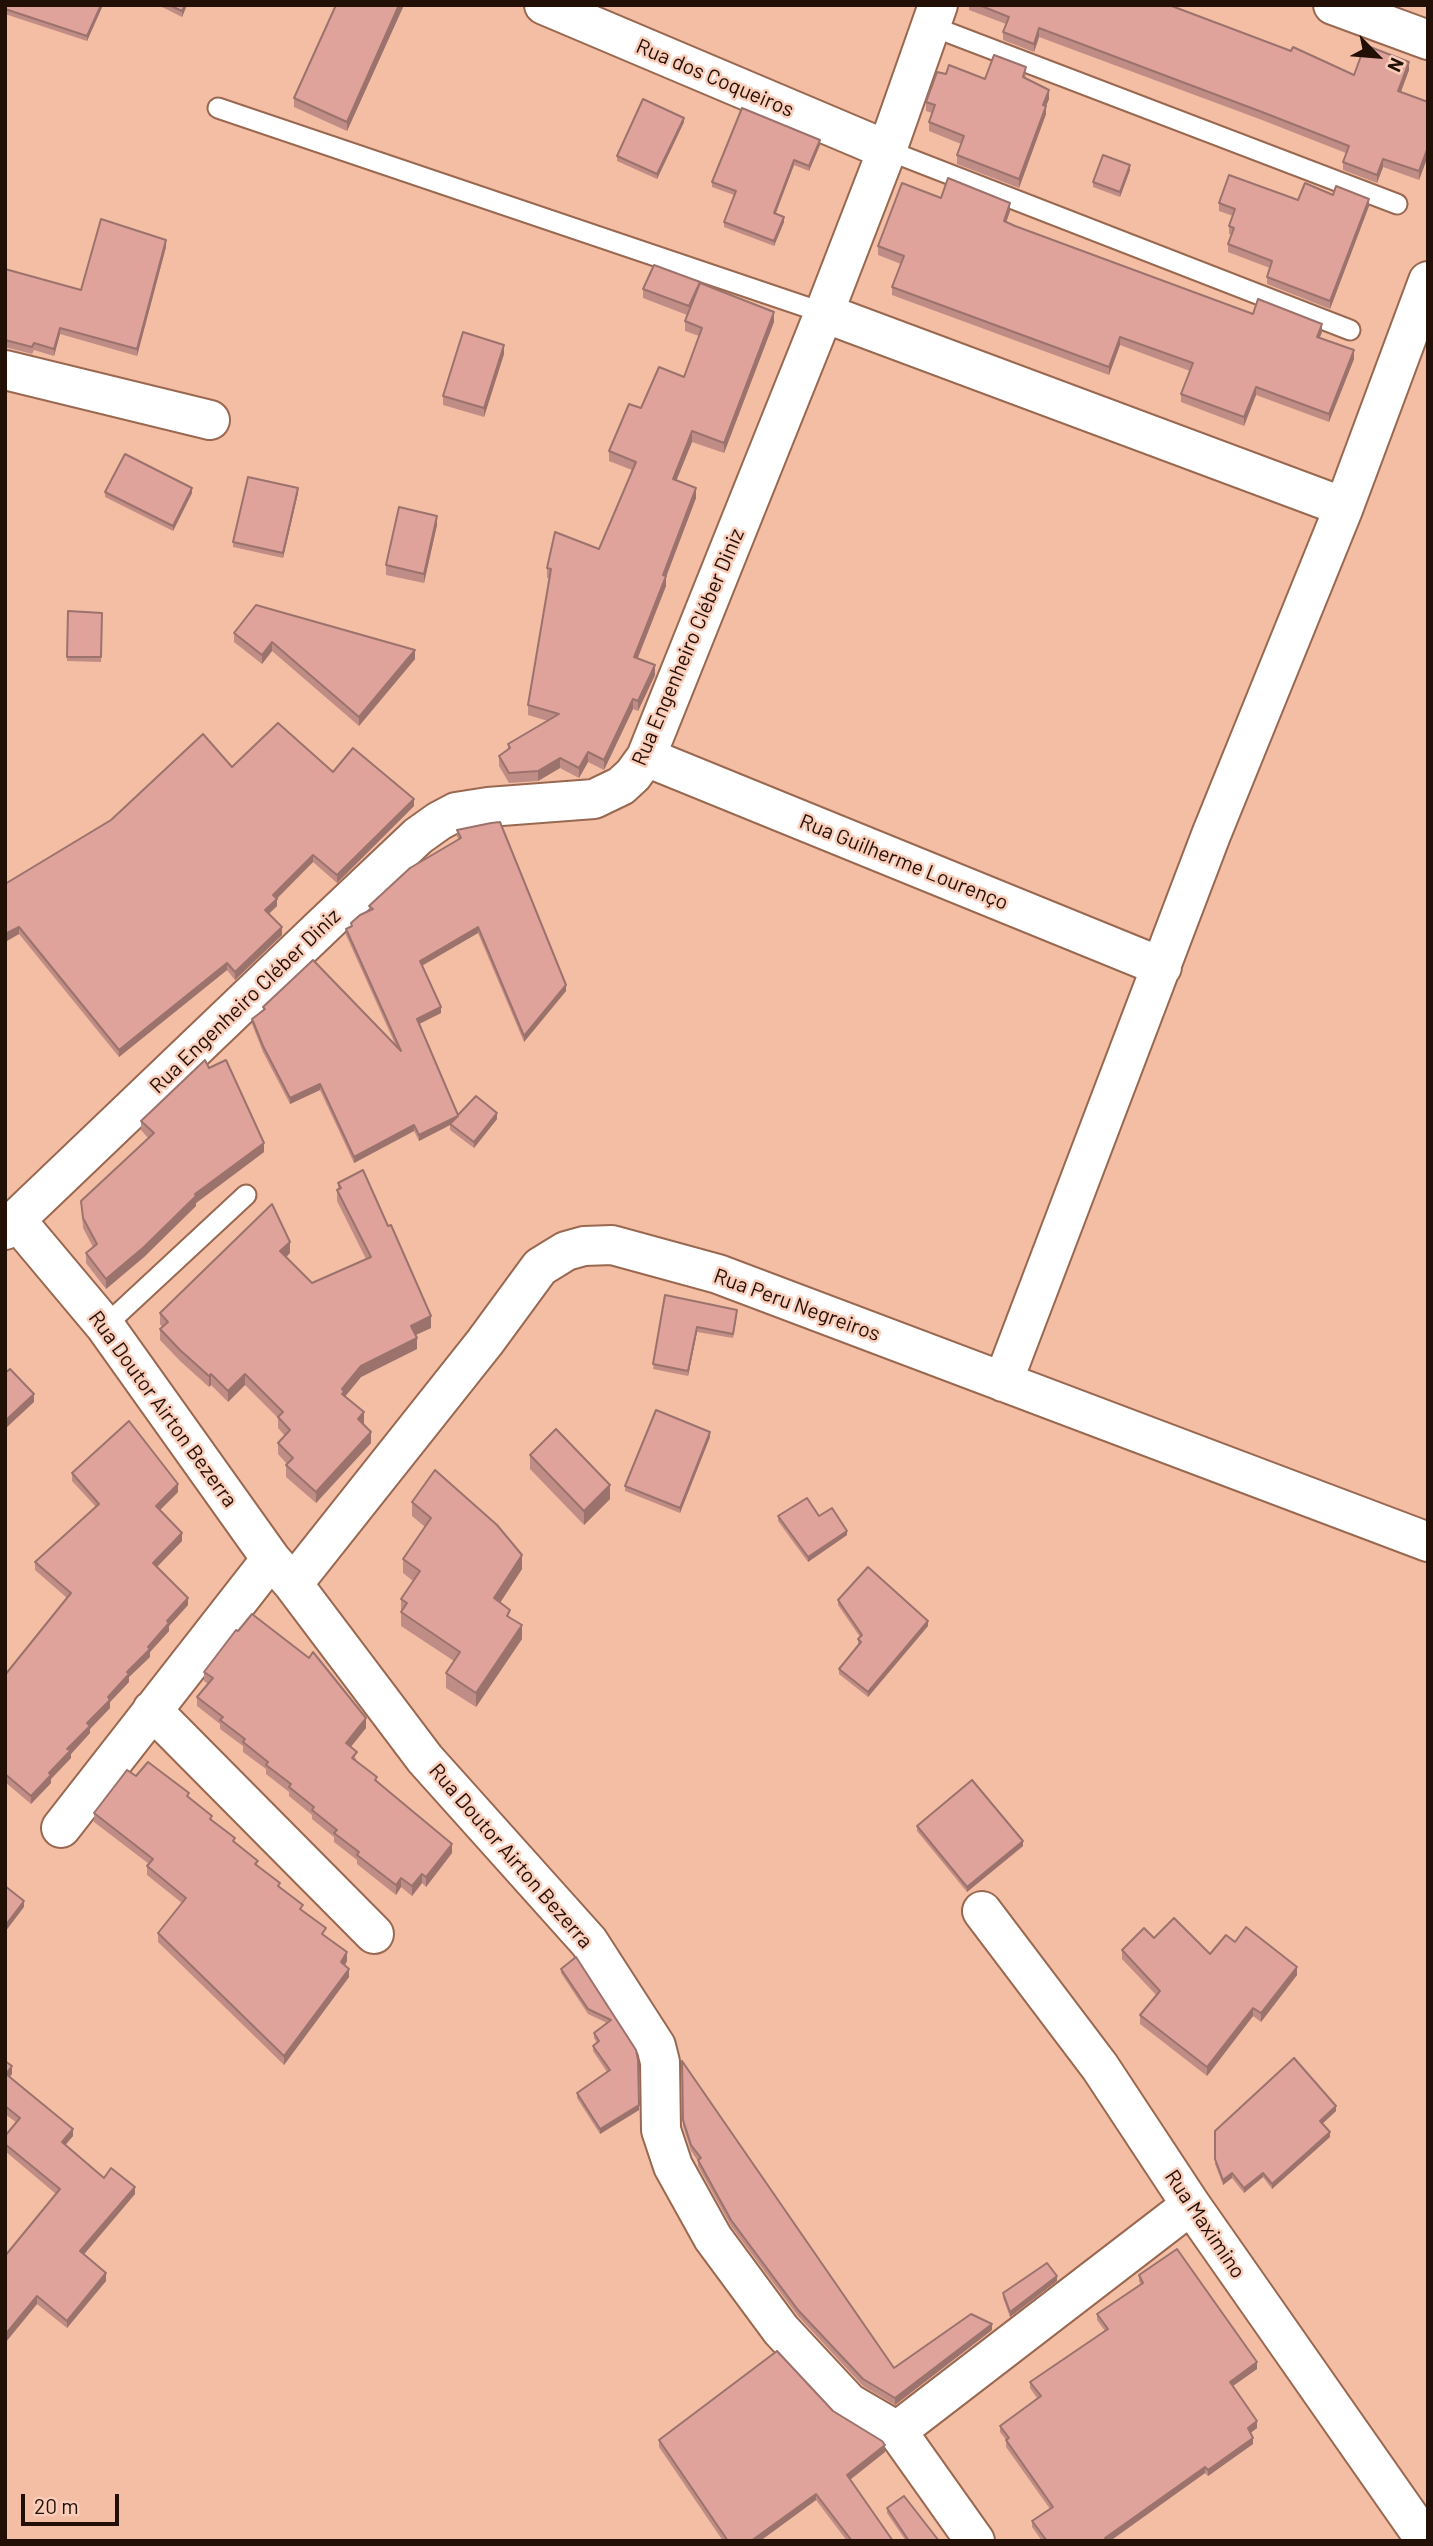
<!DOCTYPE html>
<meta charset="utf-8">
<style>
body{margin:0}
#map{position:relative;width:1433px;height:2546px;overflow:hidden;background:#f4bea5;font-family:Barlow,sans-serif}
canvas{display:block}
.frame{position:absolute;inset:0;border:7px solid #220f06;pointer-events:none}
.north{position:absolute;left:1342px;top:21px;width:70px;height:70px;-webkit-text-stroke:5px #faceba;paint-order:stroke;rotate:115deg;font-size:19px;font-weight:700;line-height:28px;text-align:center;color:#220f06}
.north::after{content:'';display:block;margin:auto;width:24px;height:32px;background:#220f06;clip-path:polygon(50% 0,100% 100%,50% 72%,0 100%)}
.scale{position:absolute;left:21px;top:2494px;width:98px;height:32px;box-sizing:border-box;border:4px solid #220f06;border-top:0;padding-left:9px;font-size:21px;line-height:24px;white-space:nowrap;color:#220f06;-webkit-text-stroke:5px #faceba;paint-order:stroke}
</style>
<div id="map">
<canvas width="1433" height="2546"></canvas>
<div class="frame"></div>
<div class="north">N</div>
<div class="scale">20 m</div>
</div>
<script>
const ctx = document.querySelector('canvas').getContext('2d');
ctx.lineJoin = 'round';
function poly(rows) {
  const path = new Path2D();
  for (const r of rows) {
    path.moveTo(r[0], r[1]);
    for (let i = 2; i < r.length; i += 2) path.lineTo(r[i], r[i + 1]);
  }
  return path;
}
function trace(path, color, width, dash) {
  ctx.strokeStyle = color;
  ctx.lineWidth = width;
  ctx.lineCap = dash ? 'butt' : 'round';
  ctx.setLineDash(dash || []);
  ctx.stroke(path);
}
function fillPath(path, color) {
  ctx.fillStyle = color;
  ctx.fill(path, 'evenodd');
}
function drawText(font, color, halo, rows, align = 'center') {
  ctx.font = font + ' Barlow,sans-serif';
  ctx.lineWidth = 5;
  ctx.setLineDash([]);
  ctx.textBaseline = 'middle';
  ctx.strokeStyle = halo;
  ctx.fillStyle = color;
  for (const [text, x, y, turn = 0] of rows) {
    ctx.save();
    ctx.translate(x, y);
    ctx.rotate((+turn || 0) * Math.PI / 180);
    ctx.textAlign = isNaN(turn) ? turn : align;
    if (halo) ctx.strokeText(text, 0, 0);
    ctx.fillText(text, 0, 0);
    ctx.restore();
  }
}
const lane = poly([
 [931,26,1397,204],
 [218,108,824,313],
 [887,150,1350,330],
 [105,1326,246,1195]
]);
const street = poly([
 [544,5,887,150],
 [1333,5,1428,40],
 [824,313,1344,507],
 [5,370,210,420],
 [646,757,1162,967],
 [16,1220,105,1326,271,1559,293,1584,425,1759,589,1942,656,2046,660,2062,661,2130,673,2166,713,2238,781,2330,849,2403,897,2431,975,2541],
 [5,1230,325,924,418,836,439,821,456,812,488,807,594,799,621,786,633,775,646,757,824,313,887,150,938,5],
 [1003,1382,1211,835,1344,507,1428,281],
 [293,1584,485,1342,540,1267,566,1251,584,1246,612,1245,718,1274,1428,1542],
 [152,1710,374,1934],
 [61,1828,271,1559],
 [982,1911,1100,2067,1191,2205,1426,2541],
 [897,2431,1191,2205]
]);
const wall = poly([
 [5,5,103,5,87,41,5,14],
 [158,5,187,5,182,17],
 [404,5,347,131,294,107,294,98],
 [969,5,1169,5,1354,75,1409,70,1401,92,1428,102,1428,156,1419,180,1383,167,1377,183,1343,170,1343,162,1346,153,1262,120,1039,37,1034,52,1003,40,1003,32,1006,24,969,10],
 [946,74,985,79,1026,75,1025,78,1049,99,1046,106,1046,114,1019,188,957,164,957,155,961,144,929,131,929,122,932,113,926,111,926,102],
 [684,122,657,179,617,161,617,156],
 [820,145,809,171,794,165,775,214,784,222,774,246,724,227,724,222,734,195,712,187,712,182],
 [1130,170,1120,197,1093,187,1093,182],
 [1333,195,1369,206,1330,309,1267,284,1267,277,1270,268,1228,252,1228,244,1232,235,1229,234,1229,226,1233,216,1219,211,1219,203,1298,200],
 [941,198,1010,211,1006,222,1253,314,1322,332,1319,338,1354,359,1329,422,1256,395,1244,426,1181,402,1181,394,1190,371,1120,345,1109,375,892,295,892,287,901,264,878,255,878,246],
 [166,247,137,356,60,334,54,356,34,350,32,354,5,347,5,269,81,290],
 [700,284,774,322,724,453,692,442,676,480,696,498,666,577,666,586,638,658,655,675,638,711,633,709,604,770,588,762,579,778,560,768,538,781,509,783,499,766,499,756,508,750,508,744,548,721,528,715,528,705,550,578,547,578,547,568,599,549,632,470,609,461,609,451,641,408,684,377,699,336,685,331,685,321,687,315,643,298,643,289],
 [504,354,484,417,443,405,443,396],
 [105,492,192,493,173,531,105,497],
 [298,493,283,558,233,547,233,542],
 [437,525,424,583,386,575,386,565],
 [68,611,102,613,101,662,67,661],
 [234,633,415,659,359,726,272,651,262,664,234,642],
 [232,767,333,772,414,806,337,883,313,862,277,899,277,906,269,914,282,935,235,980,227,970,119,1057,19,934,5,942,5,884],
 [457,830,566,991,524,1042,478,933,422,965,441,1013,419,1024,458,1115,497,1119,474,1148,450,1130,450,1125,419,1141,414,1131,354,1163,320,1090,290,1104,263,1052,252,1024,252,1019,263,1010,263,1007,396,1046,346,935,346,929,351,927,351,923,369,911,369,906,458,839,457,836],
 [209,1068,264,1152,196,1203,196,1206,144,1257,106,1289,86,1263,86,1253,93,1247,83,1228,81,1201,148,1138,141,1130,141,1121],
 [338,1183,431,1328,416,1335,417,1349,361,1377,345,1396,364,1424,363,1424,371,1443,316,1503,286,1477,286,1465,287,1464,278,1454,278,1443,285,1436,278,1428,278,1418,245,1385,228,1402,211,1385,209,1387,180,1361,160,1340,160,1329,162,1327,160,1324,160,1313,290,1253,286,1257,312,1283,366,1259,337,1201,337,1190,338,1189],
 [665,1295,737,1315,733,1338,697,1332,688,1376,653,1369],
 [710,1437,680,1513,625,1491,625,1486],
 [530,1455,610,1499,584,1525,530,1469],
 [72,1473,178,1492,160,1510,182,1541,157,1567,188,1605,169,1626,169,1631,150,1652,150,1657,129,1677,129,1682,110,1702,110,1708,90,1729,90,1733,71,1754,71,1758,51,1779,51,1783,31,1804,5,1782,5,1675,67,1598,35,1570,35,1562,96,1507,72,1481],
 [412,1502,522,1569,500,1603,510,1618,522,1639,476,1707,446,1688,446,1673,454,1661,401,1626,401,1599,413,1581,403,1573,403,1559,425,1527,412,1516],
 [778,1516,847,1535,808,1562,778,1521],
 [838,1600,928,1626,868,1697,839,1674,839,1669,859,1645,858,1644,858,1639,860,1637,838,1605],
 [204,1672,366,1728,350,1747,357,1761,452,1853,426,1887,422,1883,412,1896,401,1887,396,1895,357,1864,357,1860,334,1842,334,1837,312,1819,312,1815,289,1796,289,1792,266,1774,266,1769,243,1752,243,1746,220,1729,220,1724,197,1706,197,1697,208,1684,204,1681],
 [136,1776,189,1797,280,1888,347,1961,345,1965,349,1977,284,2065,158,1942,158,1933,182,1903,147,1875,147,1866,149,1864,94,1822,94,1813],
 [917,1826,1023,1846,967,1892,917,1831],
 [1154,1938,1210,1954,1235,1942,1297,1975,1261,2022,1253,2016,1207,2076,1140,2024,1140,2015,1157,1996,1122,1959,1122,1950],
 [576,1957,636,2050,639,2110,600,2134,577,2098,577,2093,607,2072,593,2051,593,2046,597,2043,594,2038,594,2033,607,2023,588,2014,561,1973,561,1969],
 [5,2061,12,2074,10,2076,73,2136,65,2145,104,2178,135,2194,84,2254,106,2281,67,2328,37,2304,5,2343,5,2256,56,2194,5,2151,5,2136,17,2123,5,2114],
 [682,2061,894,2368,992,2330,895,2405,863,2386,798,2316,731,2226,698,2166,698,2161,691,2151,683,2126],
 [1336,2111,1322,2124,1330,2137,1272,2189,1263,2177,1244,2193,1232,2178,1223,2185,1215,2164,1215,2131],
 [1139,2275,1257,2369,1233,2386,1257,2428,1250,2433,1253,2444,1208,2476,1205,2473,1110,2541,1042,2541,1032,2527,1032,2521,1050,2509,1006,2447,1006,2440,1000,2432,1000,2426,1037,2398,1030,2388,1030,2382,1105,2331,1097,2320,1097,2314,1141,2285,1139,2281],
 [1057,2281,1010,2317,1003,2298,1003,2293],
 [833,2411,885,2452,850,2480,893,2541,847,2541,816,2500,760,2541,723,2541,659,2447,659,2440],
 [887,2508,939,2541,906,2541,887,2513]
]);
const shadedWall = poly([
 [101,5,103,5,87,41,87,36],
 [185,5,187,5,182,17,182,11],
 [399,5,404,5,347,131,347,122],
 [1039,28,1039,37,1034,52,1034,44],
 [1409,62,1409,70,1398,99,1398,91],
 [1049,90,1049,99,1043,113,1043,105],
 [1046,106,1046,114,1019,188,1019,179],
 [684,118,684,122,657,179,657,174],
 [820,140,820,145,809,171,809,166],
 [1428,147,1428,156,1419,180,1419,171],
 [1383,159,1383,167,1377,183,1377,175],
 [794,160,794,165,774,218,774,213],
 [1130,165,1130,170,1120,197,1120,192],
 [1369,199,1369,206,1330,309,1330,301],
 [1010,203,1010,211,1004,229,1004,221],
 [784,217,784,222,774,246,774,241],
 [166,240,166,247,137,356,137,349],
 [774,312,774,322,724,453,724,443],
 [1322,324,1322,332,1317,345,1317,337],
 [60,328,60,334,54,356,54,349],
 [1120,337,1120,345,1109,375,1109,367],
 [504,345,504,354,484,417,484,408],
 [1354,350,1354,359,1329,422,1329,414],
 [1256,387,1256,395,1244,426,1244,417],
 [692,431,692,442,673,489,673,479],
 [192,488,192,493,173,531,173,526],
 [298,488,298,493,283,558,283,553],
 [696,488,696,498,666,577,666,586,634,667,634,657,663,575],
 [437,516,437,525,424,583,424,574],
 [272,642,272,651,262,664,262,655],
 [415,650,415,659,359,726,359,717],
 [655,665,655,675,638,711,638,701],
 [633,699,633,709,604,770,604,760],
 [588,752,588,762,579,778,579,768],
 [560,758,560,768,538,781,538,771],
 [414,799,414,806,337,883,337,875],
 [313,855,313,862,273,902,273,895],
 [277,899,277,906,265,917,265,910],
 [19,927,19,934,5,942,5,934],
 [282,927,282,935,235,980,235,972],
 [478,927,478,933,420,967,420,961],
 [227,963,227,970,119,1057,119,1050],
 [566,985,566,991,524,1042,524,1036],
 [441,1007,441,1013,417,1025,417,1019],
 [320,1084,320,1090,290,1104,290,1098],
 [497,1113,497,1119,474,1148,474,1142],
 [458,1116,450,1124,450,1125,419,1141,419,1135],
 [414,1125,414,1131,354,1163,354,1157],
 [264,1143,264,1152,196,1203,196,1206,144,1257,106,1289,106,1279,195,1194],
 [290,1242,290,1253,280,1263,280,1251],
 [431,1316,431,1328,411,1337,411,1326],
 [697,1327,697,1332,688,1376,688,1371],
 [417,1338,417,1349,361,1377,344,1398,342,1389,361,1366],
 [211,1374,211,1385,209,1387,209,1376],
 [245,1374,245,1385,228,1402,228,1391],
 [34,1394,34,1402,5,1429,5,1421],
 [364,1412,364,1424,358,1430,358,1419],
 [371,1432,371,1443,316,1503,316,1492],
 [710,1432,710,1437,680,1513,680,1508],
 [178,1484,178,1492,156,1514,156,1506],
 [610,1485,610,1499,584,1525,584,1511],
 [847,1531,847,1535,808,1562,808,1557],
 [182,1533,182,1541,153,1571,153,1563],
 [522,1555,522,1569,494,1612,494,1598],
 [188,1598,188,1605,169,1626,169,1631,150,1652,150,1657,129,1677,129,1682,110,1702,110,1708,90,1729,90,1733,71,1754,71,1758,51,1779,51,1783,31,1804,31,1796,167,1621],
 [928,1621,928,1626,868,1697,868,1692],
 [522,1625,522,1639,476,1707,476,1693],
 [366,1718,366,1728,346,1753,346,1743],
 [1023,1841,1023,1846,967,1892,967,1887],
 [452,1844,452,1853,426,1887,426,1877],
 [422,1874,422,1883,412,1896,412,1886],
 [401,1878,401,1887,396,1895,396,1885],
 [24,1901,24,1907,5,1932,5,1926],
 [347,1952,347,1961,341,1971,341,1962],
 [1297,1967,1297,1975,1261,2022,1261,2013],
 [349,1969,349,1977,284,2065,284,2056],
 [1253,2008,1253,2016,1207,2076,1207,2067],
 [12,2066,12,2074,6,2081,6,2074],
 [639,2105,639,2110,600,2134,600,2129],
 [1336,2106,1336,2111,1320,2126,1320,2121],
 [73,2129,73,2136,62,2149,62,2142],
 [1330,2132,1330,2137,1272,2189,1272,2184],
 [1232,2173,1232,2178,1223,2185,1223,2180],
 [1263,2173,1263,2177,1244,2193,1244,2188],
 [135,2187,135,2194,80,2259,80,2251],
 [106,2273,106,2281,67,2328,67,2321],
 [1057,2276,1057,2281,1010,2317,1010,2312],
 [37,2296,37,2304,5,2343,5,2335],
 [992,2324,992,2330,895,2405,895,2398],
 [1257,2362,1257,2369,1230,2388,1230,2382],
 [1257,2421,1257,2428,1248,2435,1248,2428],
 [1253,2438,1253,2444,1208,2476,1208,2470],
 [885,2445,885,2452,847,2482,847,2475],
 [1205,2467,1205,2473,1110,2541,1105,2541,1105,2538],
 [816,2494,816,2500,760,2541,751,2541]
]);
const building = poly([
 [5,5,101,5,87,36,5,9,5,5],
 [169,5,185,5,182,11,169,5],
 [336,5,399,5,347,122,294,98,336,5],
 [979,5,1169,5,1291,51,1293,47,1354,75,1365,45,1409,62,1398,91,1428,102,1428,147,1419,171,1383,159,1377,175,1343,162,1349,146,1262,112,1039,28,1034,44,1003,32,1009,17,979,5],
 [994,55,1026,67,1023,77,1049,90,1043,105,1046,106,1019,179,957,155,964,136,929,122,935,105,926,102,937,72,946,74,949,65,985,79,994,55],
 [643,99,684,118,657,174,617,156,643,99],
 [742,108,820,140,809,166,794,160,774,213,784,217,774,241,724,222,736,191,712,182,742,108],
 [1103,155,1130,165,1120,192,1093,182,1103,155],
 [1229,175,1298,200,1305,183,1333,195,1336,186,1369,199,1330,301,1267,277,1272,261,1228,244,1234,228,1229,226,1235,209,1219,203,1229,175],
 [948,178,1010,203,1004,221,1015,226,1253,314,1258,299,1322,324,1317,337,1354,350,1329,414,1256,387,1244,417,1181,394,1193,363,1120,337,1109,367,892,287,904,256,878,246,902,183,941,198,948,178],
 [101,219,166,240,137,349,60,328,54,349,34,343,32,347,5,340,5,269,81,290,101,219],
 [654,265,700,282,689,306,643,289,654,265],
 [700,283,774,312,724,443,692,431,673,479,696,488,663,575,666,576,634,657,655,665,638,701,633,699,604,760,588,752,579,768,560,758,538,771,509,773,499,756,510,748,508,744,559,714,528,705,551,569,547,568,555,532,599,549,636,462,609,451,629,404,641,408,659,367,684,377,702,328,685,321,700,283],
 [463,332,504,345,484,408,443,396,463,332],
 [125,454,192,488,173,526,105,492,125,454],
 [248,477,298,488,283,553,233,542,248,477],
 [399,507,437,516,424,574,386,565,399,507],
 [256,605,415,650,359,717,272,642,262,655,234,633,256,605],
 [68,611,102,613,101,657,67,657,68,611],
 [278,723,333,772,353,748,414,799,337,875,313,855,273,895,277,899,265,910,282,927,235,972,227,963,119,1050,19,927,5,934,5,884,111,820,203,734,232,767,278,723],
 [500,822,566,985,524,1036,478,927,420,961,441,1007,417,1019,458,1115,476,1096,497,1113,474,1142,450,1124,458,1116,419,1135,414,1125,354,1157,320,1084,290,1098,263,1046,252,1019,265,1009,263,1007,313,960,401,1051,346,929,352,926,351,923,360,915,373,909,369,906,410,868,461,838,457,830,491,823,500,822],
 [205,1060,209,1068,226,1060,264,1143,195,1194,196,1196,144,1247,106,1279,86,1253,97,1244,83,1218,81,1201,154,1133,141,1121,205,1060],
 [363,1170,388,1226,391,1225,431,1316,411,1326,417,1338,361,1366,342,1389,344,1392,342,1394,364,1412,358,1419,371,1432,316,1492,286,1465,293,1458,278,1443,290,1430,278,1417,283,1412,245,1374,228,1391,211,1374,209,1376,180,1350,160,1329,168,1322,160,1313,272,1204,290,1242,280,1251,312,1283,371,1257,337,1190,341,1188,338,1183,363,1170],
 [665,1295,737,1310,733,1334,697,1327,688,1371,653,1364,665,1295],
 [10,1369,34,1394,5,1421,5,1373,10,1369],
 [656,1410,710,1432,680,1508,625,1486,656,1410],
 [129,1421,178,1484,156,1506,182,1533,153,1563,188,1598,167,1621,169,1623,148,1647,150,1649,127,1672,129,1674,108,1697,110,1700,87,1723,90,1726,67,1749,71,1750,49,1773,51,1775,31,1796,5,1774,5,1675,71,1593,35,1562,99,1504,72,1473,129,1421],
 [556,1429,610,1485,584,1511,530,1455,556,1429],
 [435,1470,497,1525,522,1555,494,1598,510,1610,507,1616,522,1625,476,1693,446,1673,460,1652,401,1612,407,1603,401,1599,420,1571,403,1559,431,1518,412,1502,435,1470],
 [807,1498,819,1516,832,1508,847,1531,808,1557,778,1516,807,1498],
 [868,1567,928,1621,868,1692,839,1669,861,1642,858,1639,862,1635,838,1600,868,1567],
 [252,1614,309,1658,313,1652,366,1718,346,1743,357,1752,352,1758,377,1777,375,1780,452,1844,426,1877,422,1874,412,1886,401,1878,396,1885,357,1855,359,1852,334,1833,337,1830,312,1810,314,1807,289,1787,291,1784,266,1765,268,1762,243,1742,245,1739,220,1720,223,1717,197,1697,213,1678,204,1672,236,1630,238,1631,252,1614],
 [148,1762,189,1793,187,1796,212,1816,210,1819,235,1838,233,1841,258,1861,255,1864,280,1883,278,1886,303,1905,300,1909,326,1928,322,1934,347,1952,341,1962,349,1969,284,2056,158,1933,186,1898,147,1866,153,1859,94,1813,127,1770,136,1776,148,1762],
 [972,1780,1023,1841,967,1887,917,1826,972,1780],
 [5,1886,24,1901,5,1926,5,1886],
 [1174,1918,1210,1954,1226,1935,1235,1942,1246,1927,1297,1967,1261,2013,1253,2008,1207,2067,1140,2015,1160,1991,1122,1950,1144,1928,1154,1938,1174,1918],
 [576,1957,636,2050,638,2060,639,2105,600,2129,577,2093,610,2070,593,2046,599,2041,594,2033,611,2020,588,2009,561,1969,576,1957],
 [1294,2058,1336,2106,1320,2121,1330,2132,1272,2184,1263,2173,1244,2188,1232,2173,1223,2180,1215,2159,1215,2131,1294,2058],
 [5,2061,12,2066,6,2074,73,2129,62,2142,104,2178,111,2168,135,2187,80,2251,106,2273,67,2321,37,2296,5,2335,5,2256,60,2189,5,2144,5,2136,20,2118,5,2106,5,2061],
 [682,2061,894,2368,971,2314,992,2324,895,2398,863,2379,798,2310,731,2220,698,2160,701,2158,691,2145,683,2120,682,2061],
 [1177,2249,1257,2362,1230,2382,1257,2421,1248,2428,1253,2438,1208,2470,1205,2467,1105,2538,1107,2541,1047,2541,1032,2521,1053,2507,1006,2440,1009,2438,1000,2426,1041,2396,1030,2382,1108,2329,1097,2314,1143,2283,1139,2275,1177,2249],
 [1047,2263,1057,2276,1010,2312,1003,2293,1047,2263],
 [777,2351,833,2411,882,2441,885,2445,847,2475,893,2541,852,2541,816,2494,751,2541,728,2541,659,2440,777,2351],
 [904,2496,939,2541,909,2541,887,2508,904,2496]
]);
const streetNames = [
 ["Rua dos Coqueiros",715,78,23],
 ["Rua Engenheiro Cléber Diniz",688,647,-67],
 ["Rua Guilherme Lourenço",904,862,22],
 ["Rua Engenheiro Cléber Diniz",245,1001,-44],
 ["Rua Peru Negreiros",797,1305,20],
 ["Rua Doutor Airton Bezerra",163,1409,54],
 ["Rua Doutor Airton Bezerra",511,1856,49],
 ["Rua Maximino",1205,2224,56]
];
trace(lane, '#996851', 23);
trace(street, '#996851', 42);
trace(lane, '#fff', 19);
trace(street, '#fff', 38);
fillPath(wall, '#c08c86');
fillPath(shadedWall, '#9c726d');
fillPath(building, '#dfa39c');
trace(building, '#9c726d', 2);
drawText('21px', '#220f06', '#faceba', streetNames);
</script>
